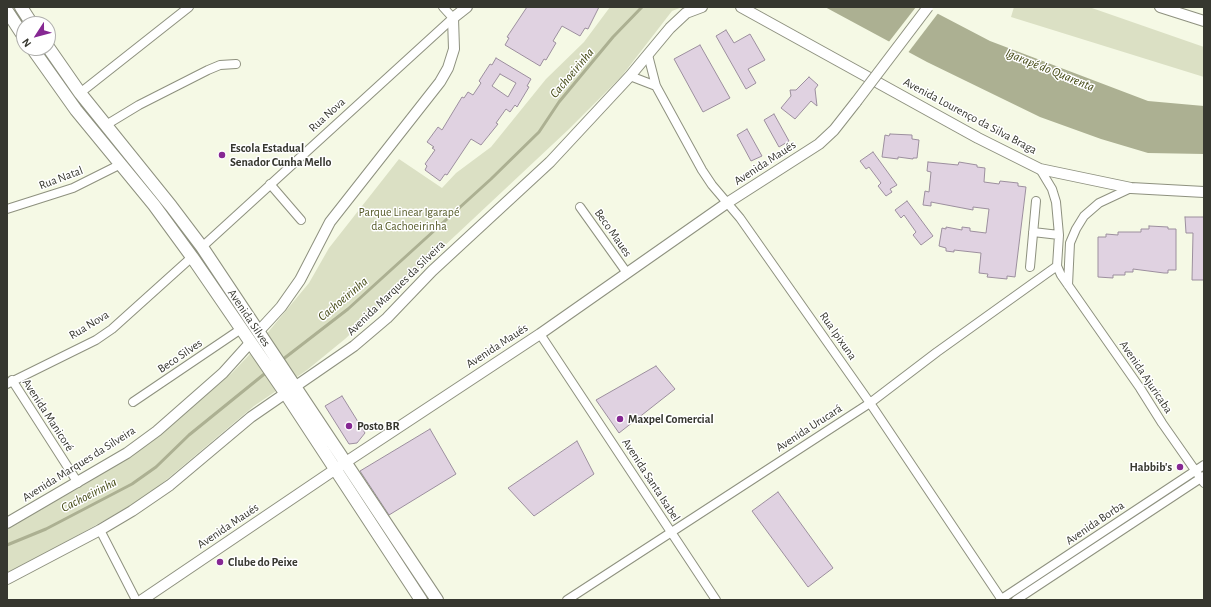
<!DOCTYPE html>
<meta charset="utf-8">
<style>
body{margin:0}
#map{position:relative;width:1211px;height:607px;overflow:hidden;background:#f5f9e5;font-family:"Alegreya Sans",sans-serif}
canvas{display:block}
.frame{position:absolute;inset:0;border:8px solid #36372f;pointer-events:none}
.north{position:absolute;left:16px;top:16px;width:40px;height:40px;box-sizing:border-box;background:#fff;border:1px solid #afafac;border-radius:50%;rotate:234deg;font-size:11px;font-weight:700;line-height:16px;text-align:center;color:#36372f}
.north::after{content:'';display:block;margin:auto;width:14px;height:18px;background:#862893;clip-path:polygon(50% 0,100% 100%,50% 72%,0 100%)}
</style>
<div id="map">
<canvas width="1211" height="607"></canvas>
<div class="frame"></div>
<div class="north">N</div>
</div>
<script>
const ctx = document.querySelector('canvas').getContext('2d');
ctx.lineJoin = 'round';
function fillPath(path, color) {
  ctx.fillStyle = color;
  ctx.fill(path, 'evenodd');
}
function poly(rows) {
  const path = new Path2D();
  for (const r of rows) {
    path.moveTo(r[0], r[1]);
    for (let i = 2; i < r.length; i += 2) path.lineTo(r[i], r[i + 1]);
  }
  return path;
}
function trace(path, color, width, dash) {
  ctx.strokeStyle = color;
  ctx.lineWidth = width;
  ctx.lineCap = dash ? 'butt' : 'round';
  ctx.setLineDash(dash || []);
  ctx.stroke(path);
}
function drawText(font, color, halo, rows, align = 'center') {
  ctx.font = font + ' "Alegreya Sans",sans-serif';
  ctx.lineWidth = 3;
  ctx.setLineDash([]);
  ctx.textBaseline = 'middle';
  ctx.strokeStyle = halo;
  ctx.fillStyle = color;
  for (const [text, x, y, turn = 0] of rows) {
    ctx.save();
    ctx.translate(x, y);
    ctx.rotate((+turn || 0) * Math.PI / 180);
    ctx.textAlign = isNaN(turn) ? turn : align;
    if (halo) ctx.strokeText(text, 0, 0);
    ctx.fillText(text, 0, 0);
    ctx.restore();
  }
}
const green = poly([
 [610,7,682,7,672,11,621,77,568,130,345,339,307,370,254,406,146,497,7,575,7,528,81,487,135,453,161,433,232,373,249,355,309,283,329,248,399,159,442,188,456,173,491,147,546,79,584,42],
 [1014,7,1089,7,1204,47,1204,77,1011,17]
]);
const water = poly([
 [825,7,925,7,990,41,1148,101,1204,106,1204,154,1148,153,1101,139,1040,117,927,62]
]);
const pier = poly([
 [916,7,930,7,939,12,907,54,888,43]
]);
const stream = poly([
 [282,360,348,309,491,179,539,132,559,102,613,37,642,7],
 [7,545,46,529,132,484,156,467,189,435,268,371]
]);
const building = poly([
 [527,7,599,7,588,29,585,28,580,36,562,26,553,41,556,43,546,60,544,59,540,66,505,45,509,38,507,37,527,7],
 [726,30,734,43,750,34,765,60,748,69,756,83,746,89,716,36,726,30],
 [700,45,730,98,703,112,674,59,700,45],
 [496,58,531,79,527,86,529,87,517,107,515,105,510,112,506,109,496,123,498,124,481,145,471,139,447,175,445,174,440,181,425,170,427,166,425,164,435,150,432,148,434,147,427,142,438,127,442,130,462,97,464,98,468,92,473,95,481,83,479,81,490,64,492,65,496,58],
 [500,74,516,83,508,97,492,86,500,74],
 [809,77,818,85,815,89,817,106,811,101,795,119,781,108,791,96,790,90,796,90,809,77],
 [774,114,789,141,779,147,764,120,774,114],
 [747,129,762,156,751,161,737,135,747,129],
 [890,134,912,135,912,139,919,140,917,158,913,158,913,159,898,157,898,159,882,157,885,135,889,136,890,134],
 [873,152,897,185,890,189,892,192,886,196,878,186,881,183,869,167,866,169,860,161,873,152],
 [928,162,958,165,959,162,977,165,977,167,985,168,984,182,999,184,1000,181,1018,183,1018,186,1026,187,1015,277,1007,276,1007,279,987,277,988,274,979,273,981,253,954,250,954,252,946,251,946,248,939,246,942,228,946,229,946,227,962,230,962,227,970,228,970,231,986,233,989,209,973,207,973,210,931,202,931,206,923,205,925,191,929,192,931,172,927,171,928,162],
 [907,201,933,236,921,245,913,235,916,232,904,215,901,218,895,210,907,201],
 [1185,217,1204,217,1204,280,1192,280,1193,233,1186,233,1185,217],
 [1149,226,1168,227,1168,229,1176,229,1176,270,1168,270,1168,273,1164,273,1133,269,1133,272,1125,272,1125,275,1113,275,1113,278,1098,277,1098,237,1106,237,1106,234,1118,235,1118,232,1141,232,1141,229,1149,229,1149,226],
 [656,366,675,389,619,433,596,400,656,366],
 [342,396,365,433,357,443,349,444,325,406,342,396],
 [430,429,456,474,389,515,360,471,430,429],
 [577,441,594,474,534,516,508,488,577,441],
 [778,492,833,568,808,587,752,511,778,492]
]);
const minor = poly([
 [648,55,656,86,702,170,712,185,740,218,870,403,1002,600],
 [630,76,656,86],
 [80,93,189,7],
 [106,125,139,105,208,70,220,65,236,64],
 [1040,169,1052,189,1056,202,1059,235,1057,266,1061,275,1140,388,1162,423,1204,483],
 [270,184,301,220],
 [580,207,627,273],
 [7,209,73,188,121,164],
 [1033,232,1059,235],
 [202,247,453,18,443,7],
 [1030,267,1036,201],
 [1068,285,1070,243,1076,229,1084,216,1099,203,1131,188],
 [540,334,716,600],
 [12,380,78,483],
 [7,384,96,340,112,329,192,257],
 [133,402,241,329],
 [100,530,136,600],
 [567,600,870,403,937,352,1057,266],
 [1000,600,1204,465],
 [1016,600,1204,476]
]);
const tertiary = poly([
 [741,7,978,138,1040,169,1131,188,1204,192],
 [1160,7,1204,21],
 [258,332,281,307,300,280,330,222,440,82,448,68,454,49,453,18,467,7],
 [7,523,127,453,157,431,223,373,250,343],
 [7,579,100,530,132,511,170,485,251,417,354,346,387,318,432,271,550,162,630,76,670,28,686,13,702,7],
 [142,600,346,462,540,334,727,203,819,144,834,130,856,102]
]);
const primary = poly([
 [21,7,32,24],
 [7,11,24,37],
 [48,47,80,93,171,206,202,247,437,600],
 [32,48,76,110,154,205,192,257,286,394,421,600]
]);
const tertiaryBridge = poly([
 [856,102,928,7]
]);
const markers = [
 [222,155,4,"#862893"],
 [620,419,4,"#862893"],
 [349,426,4,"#862893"],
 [1180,467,4,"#862893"],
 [220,562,4,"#862893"]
];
const streetNames = [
 ["Rua Nova",327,115,-42],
 ["Avenida Lourenço da Silva Braga",970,116,28],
 ["Avenida Maués",765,163,-33],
 ["Rua Natal",61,178,-21],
 ["Beco Maues",613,233,55],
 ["Avenida Marques da Silveira",396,288,-44],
 ["Avenida Silves",249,318,56],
 ["Rua Nova",89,325,-31],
 ["Rua Ipixuna",838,336,55],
 ["Avenida Maués",497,346,-33],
 ["Beco Silves",180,356,-34],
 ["Avenida Ajuricaba",1146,377,56],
 ["Avenida Manicoré",48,415,57],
 ["Avenida Urucará",809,428,-33],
 ["Avenida Marques da Silveira",79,464,-32],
 ["Avenida Santa Isabel",651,480,57],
 ["Avenida Borba",1095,523,-34],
 ["Avenida Maués",228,526,-34]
];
const poiNames = [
 ["Escola Estadual",230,148],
 ["Senador Cunha Mello",230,162],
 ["Maxpel Comercial",628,419],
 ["Posto BR",357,426],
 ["Habbib's",1172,467,"right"],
 ["Clube do Peixe",228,562]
];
const parkNames = [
 ["Parque Linear Igarapé",409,212],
 ["da Cachoeirinha",409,226]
];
const waterNames = [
 ["Igarapé do Quarenta",1050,70,22],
 ["Cachoeirinha",572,73,-50],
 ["Cachoeirinha",343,299,-40],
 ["Cachoeirinha",89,495,-27]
];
fillPath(green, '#dbe0c4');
fillPath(water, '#acb092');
fillPath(pier, '#f5f9e5');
trace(stream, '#acb092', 3);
fillPath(building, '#e0d2e1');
trace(building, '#9c8f9e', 1);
trace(minor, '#8e917f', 10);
trace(tertiary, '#8e917f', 12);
trace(primary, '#8e917f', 14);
trace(minor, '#fff', 8);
trace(tertiary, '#fff', 10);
trace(primary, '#fff', 12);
trace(tertiaryBridge, '#8e917f', 12, []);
trace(tertiaryBridge, '#fff', 10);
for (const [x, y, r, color] of markers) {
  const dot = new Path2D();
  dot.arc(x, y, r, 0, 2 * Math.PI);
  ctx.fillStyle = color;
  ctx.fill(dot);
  trace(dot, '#fff', 1.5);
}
drawText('12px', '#36372f', '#fff', streetNames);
drawText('bold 12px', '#36372f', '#fff', poiNames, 'left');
drawText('12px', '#575c2a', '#fff', parkNames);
drawText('italic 13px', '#454a16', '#fff', waterNames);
</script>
